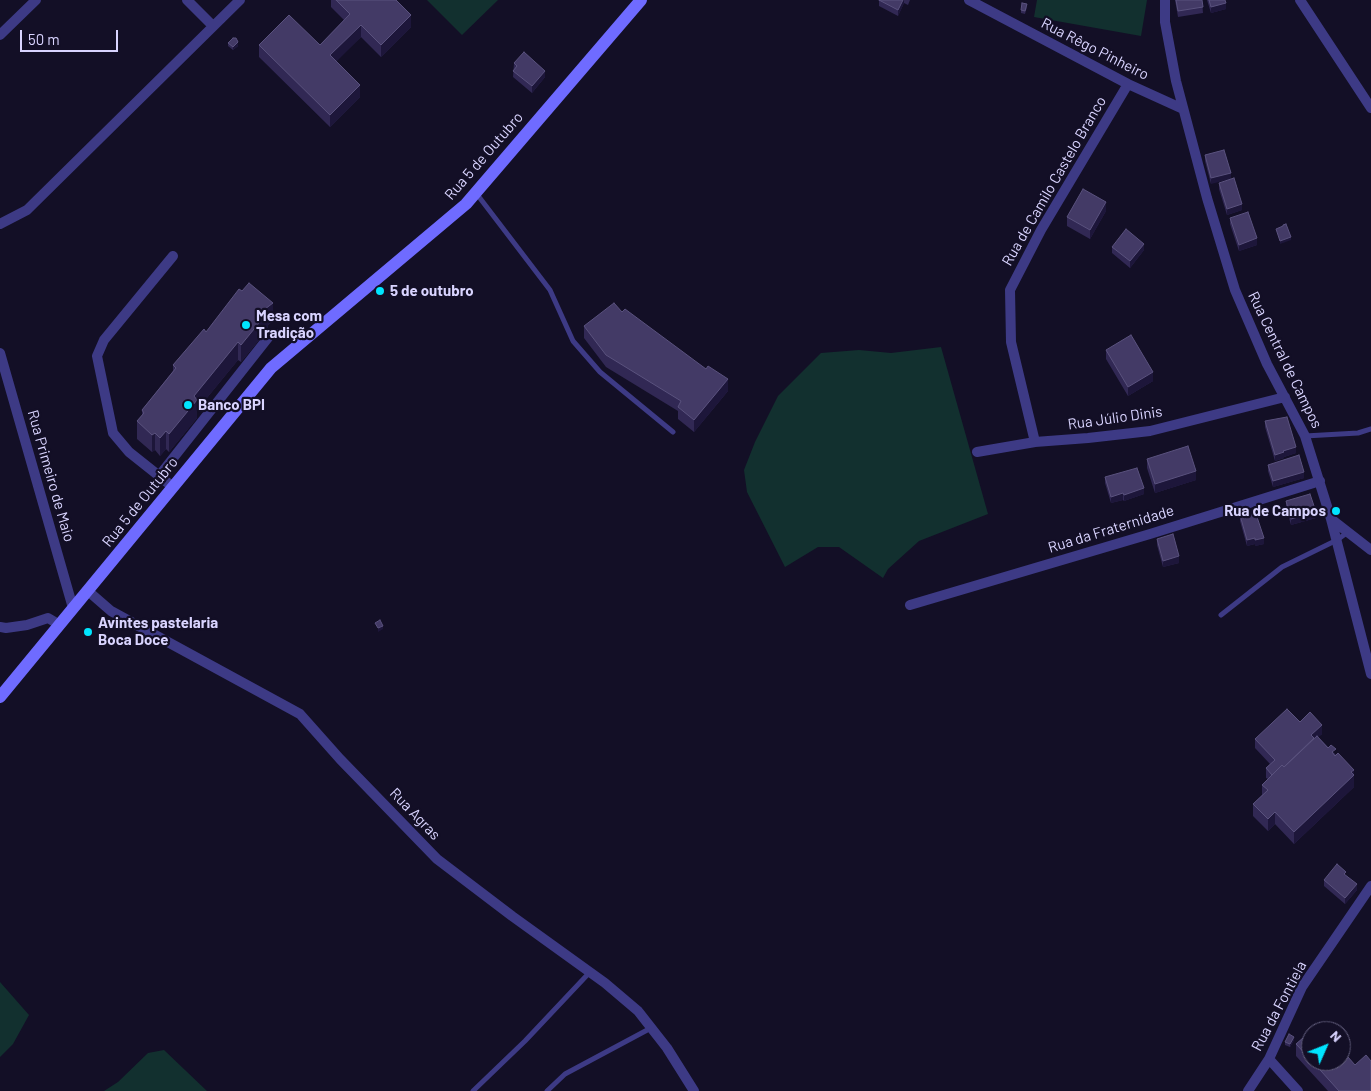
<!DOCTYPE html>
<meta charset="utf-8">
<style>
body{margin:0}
#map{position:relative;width:1371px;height:1091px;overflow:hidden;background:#130f26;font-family:Barlow,sans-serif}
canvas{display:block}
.north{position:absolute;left:1301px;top:1021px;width:50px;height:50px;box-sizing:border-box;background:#130f26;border:1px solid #625e7d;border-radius:50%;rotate:46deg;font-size:14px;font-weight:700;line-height:20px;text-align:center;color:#d9d4ff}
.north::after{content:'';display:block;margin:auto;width:18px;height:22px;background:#00e5ff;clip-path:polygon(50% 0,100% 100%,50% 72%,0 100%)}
.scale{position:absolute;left:20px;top:30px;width:98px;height:22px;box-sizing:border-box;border:2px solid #d9d4ff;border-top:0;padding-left:6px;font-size:15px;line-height:18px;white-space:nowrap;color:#d9d4ff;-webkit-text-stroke:4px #130f26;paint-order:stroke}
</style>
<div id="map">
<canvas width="1371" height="1091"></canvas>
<div class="north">N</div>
<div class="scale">50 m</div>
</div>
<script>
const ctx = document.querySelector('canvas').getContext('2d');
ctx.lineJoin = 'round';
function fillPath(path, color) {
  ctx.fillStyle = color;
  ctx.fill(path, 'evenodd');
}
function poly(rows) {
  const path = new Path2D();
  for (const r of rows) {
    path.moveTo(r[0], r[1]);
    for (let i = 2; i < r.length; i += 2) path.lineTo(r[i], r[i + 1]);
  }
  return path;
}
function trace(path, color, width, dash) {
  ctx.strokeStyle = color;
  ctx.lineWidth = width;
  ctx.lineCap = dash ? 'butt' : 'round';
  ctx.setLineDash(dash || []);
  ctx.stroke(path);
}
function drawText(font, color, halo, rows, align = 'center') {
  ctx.font = font + ' Barlow,sans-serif';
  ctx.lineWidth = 4.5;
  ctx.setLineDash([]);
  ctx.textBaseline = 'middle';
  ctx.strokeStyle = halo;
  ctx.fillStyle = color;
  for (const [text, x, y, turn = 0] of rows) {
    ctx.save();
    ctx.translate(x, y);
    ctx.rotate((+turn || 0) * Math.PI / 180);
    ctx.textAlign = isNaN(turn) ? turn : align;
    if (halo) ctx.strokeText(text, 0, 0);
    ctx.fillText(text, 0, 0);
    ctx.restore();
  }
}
const green = poly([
 [427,0,498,0,462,35],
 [1037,0,1147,0,1141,36,1034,17],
 [941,347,988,514,919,541,888,569,883,578,839,547,818,547,785,567,747,492,744,470,755,442,778,396,821,353,859,350,891,353],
 [0,982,29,1015,13,1044,0,1057],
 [164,1050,207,1091,104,1091,118,1082,148,1053]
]);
const lane = poly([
 [476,193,550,290,573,341,600,372,673,432],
 [1305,436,1358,433,1371,429],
 [1221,615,1282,567,1337,540,1348,532],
 [473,1091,525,1041,590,972],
 [547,1091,565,1074,651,1028]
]);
const street = poly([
 [187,0,213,26],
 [969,0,1128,84,1183,109],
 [1165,0,1165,22,1176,81,1207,198,1235,290,1267,364,1305,436,1331,519,1371,674],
 [1300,0,1371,108],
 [0,35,36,0],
 [0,224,27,210,240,0],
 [173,256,104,340,97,356,113,433,129,452,173,487],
 [0,353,73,608],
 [1035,442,1011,342,1010,290,1041,230,1128,84],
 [977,452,1035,442,1088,438,1150,431,1285,397],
 [159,476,271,334,311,334],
 [1331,519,1371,550],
 [88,591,111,611,300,714,340,759,437,859,512,916,605,983,638,1011,667,1048,694,1091],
 [910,605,1150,534,1320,481],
 [0,627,6,628,27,625,48,618,60,625],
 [1269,1059,1298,1091],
 [1248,1091,1269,1059,1302,987,1371,886]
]);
const secondary = poly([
 [0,697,271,368,466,204,641,0]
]);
const wall = poly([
 [331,0,396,0,411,27,381,57,361,37,336,61,360,97,330,127,259,57,259,45,320,45,344,20,331,7],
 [879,0,910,0,908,5,904,3,898,16,879,6],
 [1175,0,1202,0,1203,13,1178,17],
 [1207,0,1225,0,1226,9,1211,13],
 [1027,7,1025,14,1021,13,1021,10],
 [228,43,238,46,233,50,228,46],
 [514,63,545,77,532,93,513,77],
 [1224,150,1211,184,1205,161,1205,155],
 [1219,183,1242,210,1227,215,1219,189],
 [1106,211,1090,239,1067,226,1067,217],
 [1230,218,1257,245,1239,251,1230,224],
 [1112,247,1144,250,1130,268,1112,253],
 [622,312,728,391,694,432,678,419,678,411,606,367,584,338,584,326],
 [273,321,268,325,268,329,241,362,238,360,197,410,197,418,169,452,166,449,160,456,155,450,152,452,137,439,137,421,142,415,142,410,173,371,173,365,206,332],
 [1106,350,1153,381,1128,396,1106,359],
 [1265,421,1296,453,1284,457,1284,458,1275,461,1265,427],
 [1147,459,1196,480,1155,493,1147,468],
 [1268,465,1304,478,1273,487,1268,471],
 [1105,477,1144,494,1124,501,1123,500,1111,503,1105,483],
 [1286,501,1316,518,1291,525,1286,507],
 [1240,515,1264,544,1255,546,1255,544,1247,546,1240,521],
 [1157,539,1179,563,1163,567,1157,545],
 [1300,722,1322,734,1318,737,1336,755,1354,782,1354,787,1294,844,1275,824,1268,831,1253,816,1253,804,1262,795,1262,785,1268,779,1266,778,1266,768,1270,764,1255,748,1255,739],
 [1324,880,1357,890,1345,904,1324,886],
 [1311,1031,1311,1061,1341,1061,1355,1065,1371,1091,1328,1091,1296,1056,1296,1044],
 [1294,1040,1290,1047,1285,1045,1285,1042]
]);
const shadedWall = poly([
 [903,0,904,0,904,3,898,16,898,10],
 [1226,3,1226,9,1211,13,1211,7],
 [411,15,411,27,381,57,381,45],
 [361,25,361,37,330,68,330,55],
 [238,42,238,46,233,50,233,47],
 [545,71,545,77,532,93,532,86],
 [360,85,360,97,330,127,330,115],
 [1231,173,1231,179,1211,184,1211,178],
 [1106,202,1106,211,1090,239,1090,230],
 [1242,204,1242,210,1227,215,1227,209],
 [1291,237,1291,240,1280,244,1280,241],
 [1257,238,1257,245,1239,251,1239,245],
 [1144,244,1144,250,1130,268,1130,261],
 [273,303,273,321,268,325,268,329,241,362,241,345,265,309],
 [238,342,238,360,197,410,197,418,169,452,169,434,194,396],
 [1153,372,1153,381,1128,396,1128,387],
 [728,379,728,391,694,432,694,420],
 [166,431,166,449,160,456,160,438],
 [155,433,155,450,152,452,152,435],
 [1296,447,1296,453,1284,457,1284,458,1275,461,1275,455,1283,451],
 [1196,471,1196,480,1155,493,1155,484],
 [1304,472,1304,478,1273,487,1273,481],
 [1144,488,1144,494,1124,501,1124,495],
 [1123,493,1123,500,1111,503,1111,497],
 [1316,512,1316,518,1291,525,1291,519],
 [1255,538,1255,544,1247,546,1247,540],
 [1264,538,1264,544,1255,546,1255,540],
 [1179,556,1179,563,1163,567,1163,561],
 [383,626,383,629,378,632,378,628],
 [1322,725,1322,734,1311,744,1311,735],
 [1354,770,1354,787,1294,844,1294,832],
 [1275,812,1275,824,1268,831,1268,819],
 [1357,884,1357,890,1345,904,1345,898],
 [1294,1037,1294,1040,1290,1047,1290,1044]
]);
const building = poly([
 [336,0,396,0,411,15,381,45,361,25,330,55,360,85,330,115,259,45,289,15,320,45,350,14,336,0],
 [879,0,903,0,898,10,879,0],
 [1176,0,1202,0,1203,7,1178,11,1176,0],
 [1209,0,1225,0,1226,3,1211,7,1209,0],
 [1022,3,1027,4,1025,11,1021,10,1022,3],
 [233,38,236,38,238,42,233,47,228,43,233,38],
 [524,52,545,71,532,86,513,71,517,66,514,63,524,52],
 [1224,150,1231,173,1211,178,1205,155,1224,150],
 [1234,178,1242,204,1227,209,1219,183,1234,178],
 [1083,189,1106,202,1090,230,1067,217,1083,189],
 [1248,212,1257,238,1239,245,1230,218,1248,212],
 [1286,224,1291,237,1280,241,1276,229,1283,226,1283,225,1286,224],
 [1126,229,1144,244,1130,261,1112,247,1126,229],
 [249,283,273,303,265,309,268,312,241,345,238,342,194,396,197,400,169,434,166,431,160,438,155,433,152,435,137,421,144,413,142,410,176,368,173,365,204,329,206,332,239,289,242,291,249,283],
 [614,303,622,312,625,309,706,369,708,366,728,379,694,420,678,407,681,401,606,355,584,326,614,303],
 [1131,335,1153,372,1128,387,1106,350,1131,335],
 [1287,417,1296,447,1283,451,1284,452,1275,455,1265,421,1287,417],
 [1188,446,1196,471,1155,484,1147,459,1188,446],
 [1299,455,1304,472,1273,481,1268,465,1299,455],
 [1137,468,1144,488,1124,495,1123,493,1111,497,1105,477,1137,468],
 [1310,494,1316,512,1291,519,1286,501,1310,494],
 [1255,511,1264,538,1255,540,1255,538,1247,540,1240,515,1255,511],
 [1173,534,1179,556,1163,561,1157,539,1173,534],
 [380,620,383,626,378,628,375,623,380,620],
 [1287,709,1300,722,1310,712,1322,725,1311,735,1314,738,1284,767,1282,765,1272,775,1266,768,1275,760,1255,739,1287,709],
 [1317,736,1328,748,1331,745,1336,749,1332,752,1335,756,1338,753,1354,770,1351,772,1354,775,1294,832,1275,812,1268,819,1253,804,1268,790,1262,785,1282,765,1284,767,1317,736],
 [1337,864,1346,872,1344,874,1357,884,1345,898,1324,880,1337,864],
 [1319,1024,1325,1031,1311,1031,1311,1060,1296,1044,1319,1024],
 [1289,1034,1294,1037,1290,1044,1285,1042,1289,1034],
 [1341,1049,1355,1065,1366,1055,1371,1061,1371,1091,1339,1091,1312,1061,1341,1061,1341,1049]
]);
const markers = [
 [380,291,5,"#00e5ff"],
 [246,325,5,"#00e5ff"],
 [188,405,5,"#00e5ff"],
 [1336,511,5,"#00e5ff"],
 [88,632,5,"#00e5ff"]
];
const streetNames = [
 ["Rua Rêgo Pinheiro",1095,49,27],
 ["Rua 5 de Outubro",484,156,-49],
 ["Rua de Camilo Castelo Branco",1054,181,-60],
 ["Rua Central de Campos",1285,360,64],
 ["Rua Júlio Dinis",1115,418,-8],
 ["Rua Primeiro de Maio",51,476,74],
 ["Rua 5 de Outubro",140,502,-51],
 ["Rua da Fraternidade",1111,529,-17],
 ["Rua Agras",415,814,46],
 ["Rua da Fontiela",1279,1006,-62]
];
const poiNames = [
 ["5 de outubro",390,291],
 ["Mesa com",256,316],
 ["Tradição",256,333],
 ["Banco BPI",198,405],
 ["Rua de Campos",1326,511,"right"],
 ["Avintes pastelaria",98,623],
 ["Boca Doce",98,640]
];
fillPath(green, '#12302f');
trace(lane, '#3d3a85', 5);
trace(street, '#3d3a85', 10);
trace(secondary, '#6f6bff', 12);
fillPath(wall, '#312854');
fillPath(shadedWall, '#1d163a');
fillPath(building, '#433a66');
trace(building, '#5a527e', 1);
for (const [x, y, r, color] of markers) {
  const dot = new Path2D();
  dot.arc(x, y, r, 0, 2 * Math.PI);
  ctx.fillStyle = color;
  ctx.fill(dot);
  trace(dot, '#130f26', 2);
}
drawText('15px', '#d9d4ff', '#130f26', streetNames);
drawText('bold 15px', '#d9d4ff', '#130f26', poiNames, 'left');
</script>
